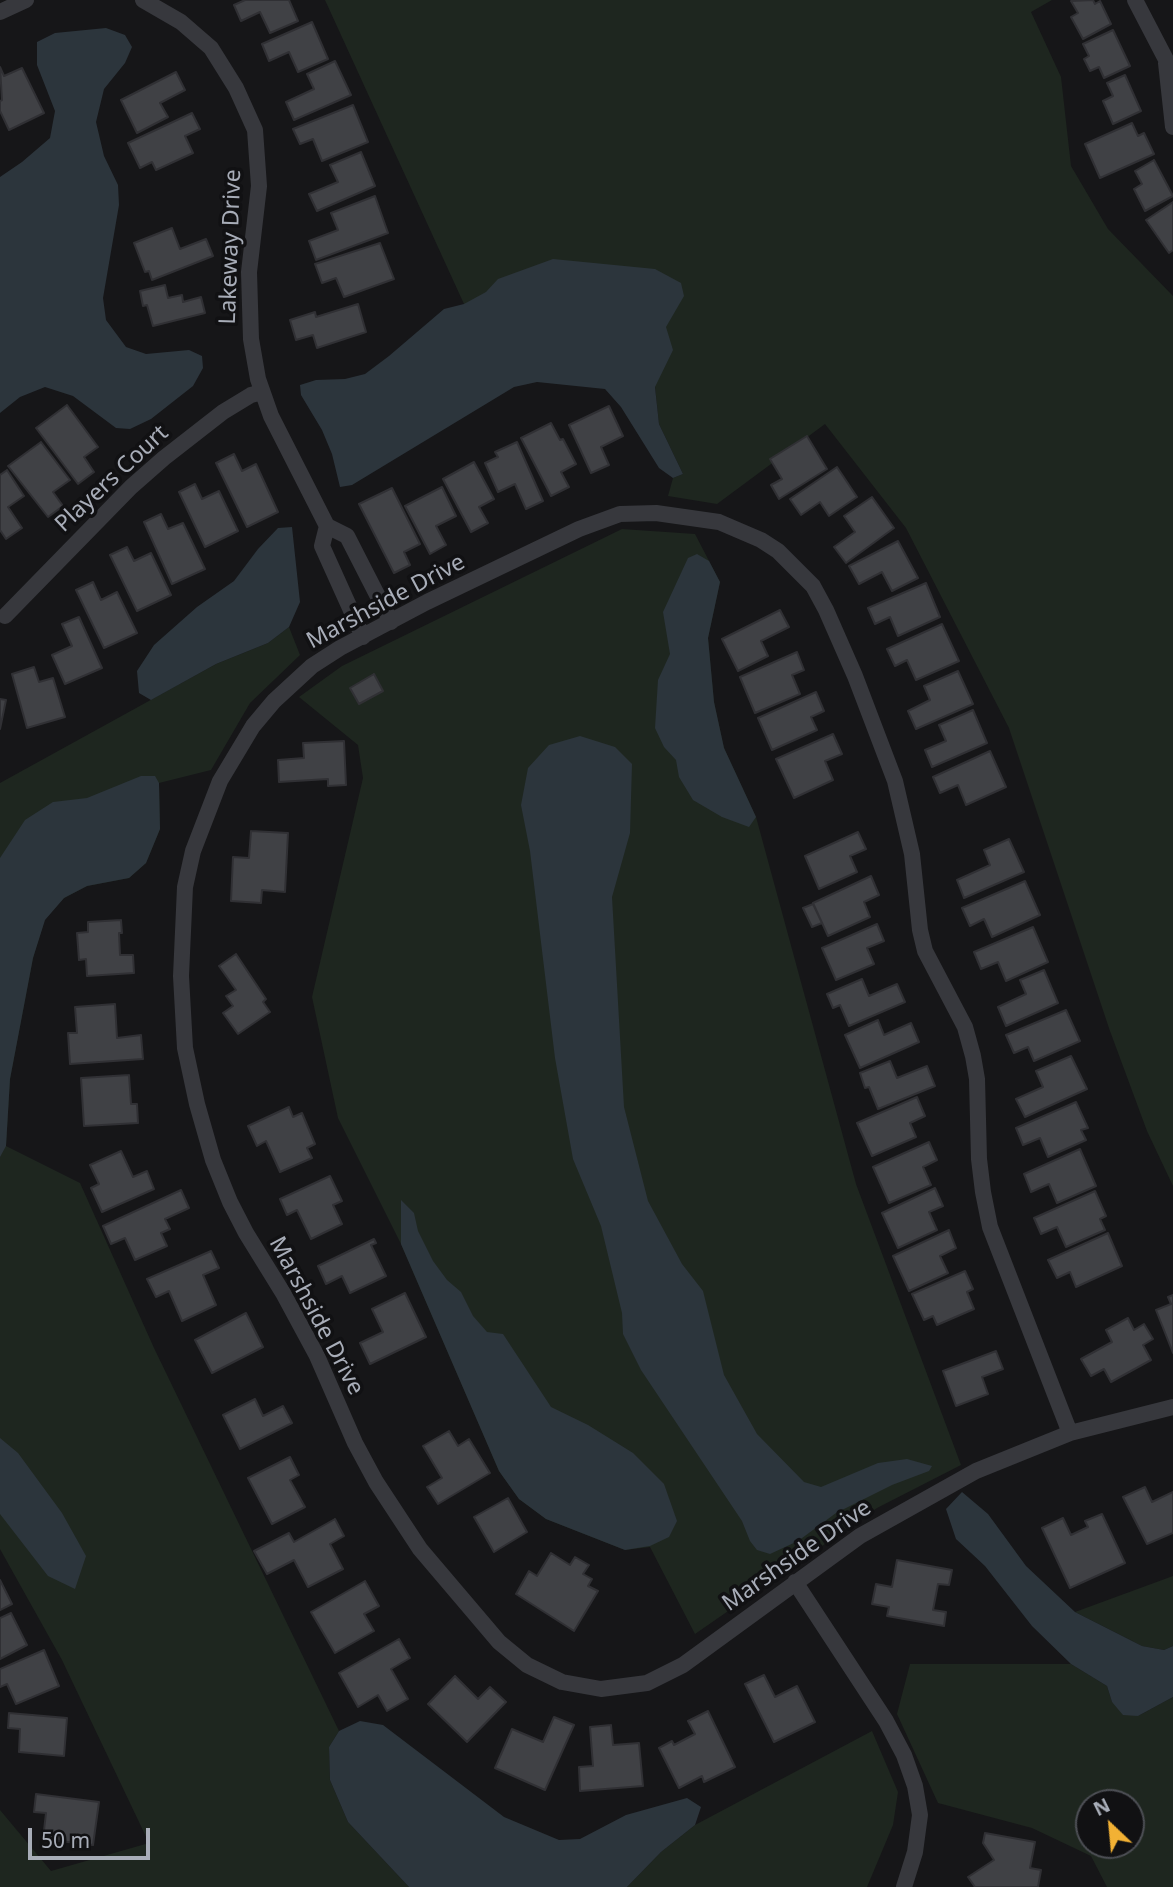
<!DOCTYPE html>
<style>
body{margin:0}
#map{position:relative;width:1173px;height:1887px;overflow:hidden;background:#161618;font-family:"Noto Sans",sans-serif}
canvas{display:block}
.north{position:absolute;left:1075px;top:1789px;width:70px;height:70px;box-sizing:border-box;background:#111113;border:2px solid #4d4f55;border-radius:50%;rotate:334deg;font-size:19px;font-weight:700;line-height:28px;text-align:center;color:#a8adb8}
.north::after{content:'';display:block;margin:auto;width:24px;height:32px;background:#f2b134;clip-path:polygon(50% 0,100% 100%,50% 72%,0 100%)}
.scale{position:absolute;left:28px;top:1828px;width:122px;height:32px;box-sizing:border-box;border:4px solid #a8adb8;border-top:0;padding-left:9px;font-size:21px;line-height:24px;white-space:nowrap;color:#a8adb8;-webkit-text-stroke:5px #111113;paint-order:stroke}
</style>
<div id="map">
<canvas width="1173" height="1887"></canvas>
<div class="north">N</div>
<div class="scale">50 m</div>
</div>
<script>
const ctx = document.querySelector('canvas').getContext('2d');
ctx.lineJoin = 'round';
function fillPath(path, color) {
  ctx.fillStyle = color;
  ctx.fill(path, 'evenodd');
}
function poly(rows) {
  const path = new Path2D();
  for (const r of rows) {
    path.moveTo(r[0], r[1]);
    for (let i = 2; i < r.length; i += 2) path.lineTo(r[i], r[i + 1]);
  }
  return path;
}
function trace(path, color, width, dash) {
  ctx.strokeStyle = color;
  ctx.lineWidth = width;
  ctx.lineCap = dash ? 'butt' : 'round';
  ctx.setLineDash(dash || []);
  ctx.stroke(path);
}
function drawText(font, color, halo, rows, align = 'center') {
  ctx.font = font + ' "Noto Sans",sans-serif';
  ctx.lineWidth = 7;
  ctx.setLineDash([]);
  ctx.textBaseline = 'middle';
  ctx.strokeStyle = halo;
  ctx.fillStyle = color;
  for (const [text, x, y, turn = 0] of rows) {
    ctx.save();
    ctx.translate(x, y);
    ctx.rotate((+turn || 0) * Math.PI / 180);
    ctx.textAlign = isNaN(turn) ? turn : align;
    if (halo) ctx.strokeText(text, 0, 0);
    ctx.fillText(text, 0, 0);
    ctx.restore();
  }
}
const green = poly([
 [325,0,1052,0,1031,12,1061,77,1071,166,1108,229,1173,296,1173,1186,1147,1131,1110,1031,1009,728,906,528,825,424,717,504,668,496,673,478,683,474,659,424,655,386,464,304],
 [622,529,695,534,720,582,708,638,714,702,724,748,756,817,856,1184,961,1465,877,1508,695,1634,650,1547,625,1550,546,1519,519,1499,499,1471,401,1244,338,1118,312,997,363,778,358,745,299,697,342,666],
 [289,627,300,655,250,703,211,770,159,783,160,829,146,863,129,878,87,886,64,898,45,919,33,958,10,1079,6,1146,80,1183,154,1348,339,1731,329,1747,330,1780,348,1822,409,1887,0,1887,0,1810,51,1871,149,1843,62,1660,0,1549,0,783,216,664,268,643],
 [1173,1576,1173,1646,1164,1650,1142,1646,1075,1612],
 [910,1664,1071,1664,1107,1686,1112,1702,1138,1716,1173,1697,1173,1887,1107,1887,1091,1856,1032,1828,938,1803,897,1714],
 [1089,1803,1131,1803,1131,1845,1089,1845],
 [872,1731,898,1792,893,1825,867,1887,627,1887,661,1852,695,1825]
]);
const water = poly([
 [106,28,125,35,132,47,125,63,104,89,96,122,104,156,118,185,119,205,103,298,106,320,126,347,146,354,189,350,202,356,203,368,193,386,151,419,130,429,116,428,73,396,45,387,20,397,0,413,0,177,22,162,50,138,55,111,37,65,37,42,55,33],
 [553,259,655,269,681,283,684,296,666,327,673,350,655,387,659,424,683,474,673,478,659,468,621,407,605,389,537,382,514,387,352,485,340,487,332,454,322,430,301,395,300,385,316,380,345,379,365,374,389,356,444,309,464,304,486,292,498,279],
 [292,527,300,602,289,627,268,643,216,664,151,700,139,693,137,671,154,645,197,607,234,581,258,549,278,528],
 [697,554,709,561,720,582,708,638,714,702,724,748,756,817,749,827,722,817,693,800,679,777,676,760,664,747,655,728,658,680,670,654,663,612,688,558],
 [580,736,615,747,632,764,630,833,612,897,624,1107,648,1201,682,1264,703,1291,724,1375,757,1434,804,1482,821,1487,878,1463,907,1459,932,1466,929,1471,892,1485,836,1513,798,1541,770,1554,757,1550,750,1541,742,1521,641,1370,623,1334,622,1313,601,1226,573,1159,555,1058,530,851,521,805,528,768,549,745],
 [141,776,155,776,159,783,160,829,146,863,129,878,87,886,64,898,45,920,33,958,10,1079,6,1146,0,1157,0,858,25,820,53,802,87,798],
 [401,1200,414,1213,418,1231,433,1261,447,1280,461,1292,473,1316,487,1332,503,1334,551,1407,588,1425,633,1453,664,1484,677,1521,669,1537,650,1546,625,1550,546,1519,519,1499,499,1471,401,1244],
 [0,1438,18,1453,62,1513,86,1556,75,1589,48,1576,0,1514],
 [962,1492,988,1514,1026,1566,1075,1612,1142,1646,1164,1650,1173,1646,1173,1697,1138,1716,1123,1715,1112,1702,1107,1686,1071,1664,1032,1626,985,1566,956,1539,946,1509],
 [360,1721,383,1725,504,1817,559,1840,580,1839,626,1815,687,1798,701,1807,695,1825,661,1852,627,1887,409,1887,348,1822,330,1780,329,1747,339,1731]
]);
const building = poly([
 [245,0,289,0,298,21,270,33,260,12,241,21,234,5,245,0],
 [1093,0,1095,4,1100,1,1111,24,1083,39,1071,17,1078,13,1071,1,1093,0],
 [312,22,328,59,298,72,289,52,269,61,262,44,312,22],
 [1113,30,1130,66,1104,78,1099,67,1090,71,1084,59,1089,56,1083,44,1113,30],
 [335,61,351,95,294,120,286,102,314,89,307,74,335,61],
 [0,67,4,76,22,68,44,113,9,130,0,111,0,101,2,100,0,67],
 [176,72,185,90,160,103,168,117,137,133,121,100,176,72],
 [1125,75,1141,111,1113,124,1103,101,1113,96,1107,83,1125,75],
 [353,105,368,142,322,161,313,139,300,144,293,129,353,105],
 [192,113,200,129,185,136,193,153,156,170,152,162,140,168,128,143,192,113],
 [1132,123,1138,136,1144,133,1154,154,1100,178,1085,144,1132,123],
 [361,152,375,186,317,211,309,194,338,182,330,165,361,152],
 [1154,160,1173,196,1145,211,1134,189,1142,184,1135,171,1154,160],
 [375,196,388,233,316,260,309,241,338,230,331,213,375,196],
 [1173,202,1173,250,1169,253,1146,220,1173,202],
 [172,228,180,249,206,239,213,256,152,280,149,271,145,272,134,243,172,228],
 [380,243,394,279,344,297,336,278,322,283,315,264,380,243],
 [165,285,168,298,182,295,183,302,201,297,205,313,153,326,147,305,143,306,140,291,165,285],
 [358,304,366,332,317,348,313,335,296,340,290,320,315,312,316,317,358,304],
 [67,405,98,447,84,457,94,472,78,484,36,428,67,405],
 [609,406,623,436,601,447,609,465,591,473,569,425,609,406],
 [551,423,560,440,563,439,576,464,561,472,569,487,551,496,521,438,551,423],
 [807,436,827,469,779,499,771,485,782,479,770,459,807,436],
 [41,442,70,480,53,492,63,506,48,517,8,466,41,442],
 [517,442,543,501,526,509,515,484,498,492,485,463,498,457,495,452,517,442],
 [234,454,242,471,256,464,278,512,247,527,216,463,234,454],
 [474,462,494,499,479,507,488,523,471,532,443,479,474,462],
 [837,467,857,497,829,516,820,502,801,515,790,499,837,467],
 [7,470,24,496,8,507,22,528,6,539,0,530,0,475,7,470],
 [195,484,202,499,219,491,238,531,205,547,179,492,195,484],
 [442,487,456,516,436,526,446,545,430,554,405,506,442,487],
 [392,488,420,544,404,552,410,565,394,573,359,504,392,488],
 [872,497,894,528,846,563,834,547,855,532,844,516,872,497],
 [161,514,168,529,183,523,205,569,172,584,144,522,161,514],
 [898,541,918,578,892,591,882,572,859,584,849,566,898,541],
 [127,547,134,561,151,553,171,595,137,611,110,555,127,547],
 [93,582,101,600,117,592,137,633,104,648,76,590,93,582],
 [926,583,940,617,898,636,890,617,875,624,868,608,926,583],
 [780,610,789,627,761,641,768,656,738,671,722,639,780,610],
 [79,617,102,668,65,684,52,655,72,646,62,624,79,617],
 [942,624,959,661,916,680,907,660,895,666,887,649,942,624],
 [797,652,804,670,792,675,800,694,755,713,740,677,797,652],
 [34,667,39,682,53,678,65,717,27,728,12,674,34,667],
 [958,671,973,704,916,729,908,711,930,700,924,686,958,671],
 [374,674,383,691,359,704,350,688,374,674],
 [816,692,824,711,811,717,817,730,772,750,758,718,816,692],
 [0,699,6,700,0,729,0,699],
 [973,710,987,743,932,767,925,750,946,741,939,725,973,710],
 [833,734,842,754,825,761,833,780,794,798,776,759,833,734],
 [344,741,346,785,328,786,328,779,279,782,278,760,304,758,303,743,344,741],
 [990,751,1006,787,966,805,958,785,940,793,933,777,990,751],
 [251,831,288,833,285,892,262,890,261,903,231,901,233,857,249,858,251,831],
 [858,832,866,849,850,856,857,872,819,889,805,856,858,832],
 [1009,839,1024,872,964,898,957,880,990,865,984,850,1009,839],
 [871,876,879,895,864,902,870,917,828,936,813,903,871,876],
 [1025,881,1040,915,992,937,984,919,970,926,962,908,1025,881],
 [813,904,822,923,812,927,803,908,813,904],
 [121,920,122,933,119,933,120,955,133,955,134,973,87,976,86,959,79,960,77,933,88,932,88,922,121,920],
 [877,924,884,941,867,948,874,964,836,980,822,948,877,924],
 [1033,927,1048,962,1006,981,998,962,981,969,974,952,1033,927],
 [236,954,266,999,263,1002,270,1012,238,1034,223,1013,233,1006,226,996,236,990,219,966,236,954],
 [1044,970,1058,1003,1006,1026,998,1007,1026,994,1020,980,1044,970],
 [862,979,869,996,897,984,905,1002,849,1026,840,1005,833,1008,827,994,862,979],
 [115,1004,117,1038,141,1035,143,1059,70,1064,68,1033,77,1033,75,1007,115,1004],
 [1066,1010,1080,1041,1034,1061,1028,1047,1014,1053,1006,1035,1066,1010],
 [878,1020,884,1035,911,1023,919,1042,860,1068,845,1035,878,1020],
 [1071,1056,1087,1089,1025,1117,1016,1099,1043,1087,1036,1071,1071,1056],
 [890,1061,897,1078,927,1066,935,1086,878,1109,869,1087,865,1088,860,1073,890,1061],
 [129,1075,131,1104,137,1104,138,1123,84,1126,81,1078,129,1075],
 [917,1097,925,1116,910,1123,916,1137,872,1156,857,1123,917,1097],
 [1076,1102,1088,1128,1081,1130,1086,1140,1048,1157,1040,1138,1023,1145,1016,1128,1076,1102],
 [289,1107,293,1117,302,1113,315,1144,307,1148,312,1158,280,1172,266,1141,257,1146,248,1126,289,1107],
 [929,1142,937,1160,923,1167,931,1185,889,1203,873,1167,929,1142],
 [1080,1149,1096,1186,1057,1203,1049,1184,1031,1192,1024,1174,1080,1149],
 [121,1151,133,1177,147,1171,154,1189,102,1212,91,1188,99,1184,90,1165,121,1151],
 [330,1176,342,1201,333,1205,342,1224,311,1239,297,1210,287,1215,280,1199,330,1176],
 [935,1188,943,1206,929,1212,937,1230,898,1248,882,1213,935,1188],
 [181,1190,189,1208,165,1219,170,1229,161,1233,167,1246,135,1260,125,1238,111,1244,103,1226,181,1190],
 [1095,1191,1106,1216,1100,1219,1105,1230,1066,1247,1057,1227,1041,1234,1034,1218,1095,1191],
 [949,1230,956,1248,940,1256,948,1273,909,1291,893,1256,949,1230],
 [1108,1233,1122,1266,1076,1287,1070,1272,1057,1278,1048,1260,1108,1233],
 [374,1239,376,1243,371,1245,386,1276,350,1293,342,1276,326,1284,318,1266,374,1239],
 [211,1251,219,1268,203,1275,216,1305,182,1321,169,1291,156,1297,147,1279,211,1251],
 [965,1271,973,1289,967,1292,974,1309,937,1325,933,1316,924,1320,912,1294,965,1271],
 [405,1293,426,1337,370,1364,360,1343,383,1332,372,1309,405,1293],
 [1173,1295,1173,1353,1156,1310,1171,1304,1168,1297,1173,1295],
 [246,1313,263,1347,212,1373,195,1340,246,1313],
 [1128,1318,1134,1330,1144,1324,1153,1339,1143,1345,1151,1360,1111,1382,1104,1369,1091,1376,1081,1359,1112,1342,1106,1330,1128,1318],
 [996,1351,1003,1369,982,1377,988,1394,956,1406,943,1371,996,1351],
 [255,1399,263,1416,283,1406,292,1423,240,1449,223,1415,255,1399],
 [449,1431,458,1446,469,1439,490,1473,438,1504,427,1487,442,1478,423,1446,449,1431],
 [290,1457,299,1475,290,1480,305,1507,272,1524,248,1478,290,1457],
 [1145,1487,1152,1502,1173,1492,1173,1533,1147,1544,1123,1497,1145,1487],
 [508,1498,527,1532,494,1552,474,1517,508,1498],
 [1102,1514,1125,1563,1070,1588,1042,1528,1063,1518,1071,1535,1088,1527,1085,1521,1102,1514],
 [335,1519,344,1536,330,1544,343,1569,308,1587,294,1560,267,1574,254,1551,289,1533,294,1542,335,1519],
 [551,1553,570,1565,575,1557,589,1565,583,1574,592,1579,588,1586,598,1591,574,1631,516,1594,529,1571,537,1576,551,1553],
 [897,1560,952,1570,949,1585,938,1584,933,1610,946,1612,944,1626,887,1616,889,1607,872,1604,876,1584,892,1587,897,1560],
 [0,1580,12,1604,0,1610,0,1580],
 [365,1581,379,1606,364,1614,374,1631,335,1653,311,1612,365,1581],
 [11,1613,27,1645,0,1659,0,1618,11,1613],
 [399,1639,410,1658,391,1669,408,1699,387,1711,378,1695,358,1707,339,1673,399,1639],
 [44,1650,59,1686,16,1704,7,1684,0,1687,0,1669,44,1650],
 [764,1675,775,1697,797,1686,815,1722,774,1742,745,1684,764,1675],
 [455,1676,478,1699,490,1687,506,1702,467,1742,428,1704,455,1676],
 [708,1711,735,1767,704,1782,702,1776,679,1788,659,1748,672,1741,674,1745,695,1734,688,1721,708,1711],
 [9,1713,67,1718,64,1756,19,1752,20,1729,8,1728,9,1713],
 [554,1717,574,1725,545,1790,495,1768,512,1729,543,1742,554,1717],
 [611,1725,613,1745,639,1743,643,1786,580,1791,579,1767,593,1766,590,1727,611,1725],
 [36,1794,99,1802,93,1845,43,1839,46,1813,34,1812,36,1794],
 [985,1833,1035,1842,1030,1868,1041,1870,1038,1887,975,1887,968,1877,994,1860,983,1843,985,1833]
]);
const minor = poly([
 [143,0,181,22,211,48,236,88,255,130,259,186,249,272,251,339,258,379,271,416,327,526,347,536,391,622],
 [1135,0,1173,73],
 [0,12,26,0],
 [1166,63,1173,127],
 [327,526,322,546,363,637],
 [5,616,131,487,164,458,223,412,251,395,262,392],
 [1070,1433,990,1227,983,1192,979,1159,977,1079,973,1056,965,1027,925,951,920,930,912,854,895,781,855,676,826,610,813,586,778,551,761,540,719,522,656,513,620,514,579,529,427,602,340,648,312,666,274,701,253,726,220,781,193,851,185,887,181,976,185,1048,197,1104,213,1160,230,1202,246,1233,283,1293,317,1356,355,1443,376,1482,420,1549,499,1642,527,1665,562,1682,601,1689,647,1683,683,1665,860,1536,976,1471,1070,1433,1173,1407],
 [795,1582,886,1721,904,1755,915,1786,920,1815,915,1852,904,1887]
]);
const streetNames = [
 ["Lakeway Drive",231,247,-88],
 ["Players Court",112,479,-43],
 ["Marshside Drive",386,602,-28],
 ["Marshside Drive",316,1316,62],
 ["Marshside Drive",797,1556,-35]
];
fillPath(green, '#1e261f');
fillPath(water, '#2c353c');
fillPath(building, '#404145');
trace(building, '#303034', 2);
trace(minor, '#37383d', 16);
drawText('23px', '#a8adb8', '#111113', streetNames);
</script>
